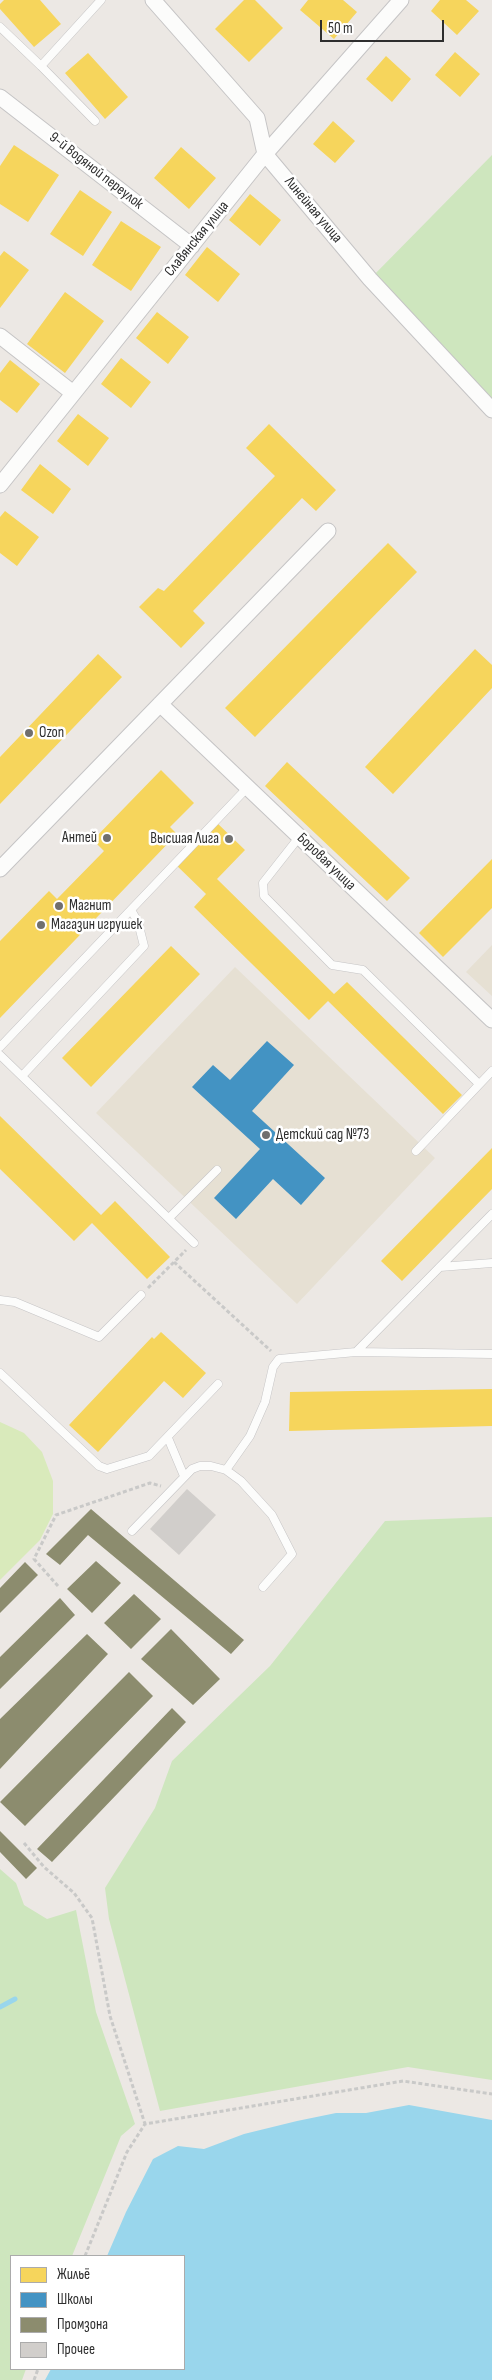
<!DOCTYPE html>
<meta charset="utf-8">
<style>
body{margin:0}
#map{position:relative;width:492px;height:2380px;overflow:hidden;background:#ece8e4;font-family:"Sofia Sans Condensed",sans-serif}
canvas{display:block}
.legend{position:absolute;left:10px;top:2255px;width:175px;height:115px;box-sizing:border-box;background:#fff;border:1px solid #ababab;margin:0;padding:6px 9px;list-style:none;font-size:15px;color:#2e2e2e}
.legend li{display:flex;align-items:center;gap:10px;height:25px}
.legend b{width:25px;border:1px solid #ababab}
.scale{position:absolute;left:320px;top:20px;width:124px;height:22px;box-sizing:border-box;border:2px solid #2e2e2e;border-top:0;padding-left:6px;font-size:15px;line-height:18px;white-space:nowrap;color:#2e2e2e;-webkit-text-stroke:4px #fff;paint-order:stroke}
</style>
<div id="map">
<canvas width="492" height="2380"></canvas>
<ul class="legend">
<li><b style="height:14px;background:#f6d55c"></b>Жильё</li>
<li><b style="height:14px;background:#4393c3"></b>Школы</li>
<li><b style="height:14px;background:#8c8c6e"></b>Промзона</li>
<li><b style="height:14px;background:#d1cecb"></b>Прочее</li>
</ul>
<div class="scale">50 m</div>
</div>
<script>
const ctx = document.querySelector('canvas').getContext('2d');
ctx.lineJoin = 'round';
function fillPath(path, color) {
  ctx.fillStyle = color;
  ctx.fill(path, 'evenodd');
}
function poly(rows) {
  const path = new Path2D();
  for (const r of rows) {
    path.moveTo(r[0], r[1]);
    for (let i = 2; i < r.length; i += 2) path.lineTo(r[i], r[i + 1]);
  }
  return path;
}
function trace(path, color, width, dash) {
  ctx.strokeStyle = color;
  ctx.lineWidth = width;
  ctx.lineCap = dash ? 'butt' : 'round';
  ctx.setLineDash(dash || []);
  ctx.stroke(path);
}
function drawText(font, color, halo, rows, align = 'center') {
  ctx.font = font + ' "Sofia Sans Condensed",sans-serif';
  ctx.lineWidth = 5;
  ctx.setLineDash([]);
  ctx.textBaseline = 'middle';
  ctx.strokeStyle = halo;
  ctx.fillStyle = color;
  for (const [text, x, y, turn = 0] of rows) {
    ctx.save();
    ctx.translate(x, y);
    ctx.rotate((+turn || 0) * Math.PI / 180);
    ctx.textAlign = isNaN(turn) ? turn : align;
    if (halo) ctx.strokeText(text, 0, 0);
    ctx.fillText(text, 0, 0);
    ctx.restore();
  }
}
const education = poly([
 [492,945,492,996,466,972],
 [235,967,435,1158,297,1304,96,1113]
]);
const green = poly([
 [492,155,492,410,370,279],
 [492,1517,492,2080,408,2067,160,2111,109,1919,105,1888,155,1808,172,1761,270,1666,385,1521],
 [0,1869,16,1883,24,1905,47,1919,76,1910,96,2012,135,2124,121,2136,72,2256,11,2256,11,2369,26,2369,22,2380,0,2380]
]);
const pitch = poly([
 [0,1422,24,1433,42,1452,53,1481,53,1514,40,1540,0,1580]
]);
const water = poly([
 [409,2105,492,2120,492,2380,45,2380,51,2369,184,2369,184,2256,107,2256,126,2212,153,2159,178,2146,204,2149,244,2134,297,2121,336,2113,366,2113]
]);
const homes = poly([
 [4,0,40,0,61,24,34,47,0,9,0,4],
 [244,0,255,0,283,28,249,62,215,29],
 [308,0,343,0,357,12,334,39,300,10],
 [440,0,466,0,479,11,457,35,431,11],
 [455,52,480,74,460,97,435,75],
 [88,53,128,97,105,119,65,73],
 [386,56,411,79,392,102,366,79],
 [333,121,355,141,335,163,313,144],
 [14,145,59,175,28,222,0,204,0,166],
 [181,147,216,178,189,209,154,178],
 [80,190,112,212,83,256,50,234],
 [250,194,281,220,260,246,229,220],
 [121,221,161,247,131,291,92,265],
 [207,247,240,274,218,302,185,275],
 [4,251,29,270,0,308,0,256],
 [65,292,104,321,65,373,27,344],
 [157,312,189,337,168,364,136,338],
 [121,358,151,382,131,408,101,384],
 [10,360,40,384,17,413,0,400,0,373],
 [78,414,109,438,88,466,57,441],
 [269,424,336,490,316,511,302,498,193,611,205,623,181,648,139,607,158,588,164,591,275,476,246,448],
 [40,464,71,489,53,514,21,490],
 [5,511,39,537,17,566,0,553,0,517],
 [388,543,417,572,255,737,225,708],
 [475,649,492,665,492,688,393,794,365,767],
 [98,654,122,677,0,804,0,757],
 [287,762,410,878,387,901,265,786],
 [161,770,194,803,170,827,177,834,0,1018,0,941,49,891,57,899,104,851,93,840],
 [214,820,245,850,217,879,334,994,347,982,462,1095,443,1114,328,1001,309,1020,194,907,206,894,173,862],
 [492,859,492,908,443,957,419,933],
 [171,946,200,974,91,1087,62,1058],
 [0,1116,101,1215,115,1201,170,1257,147,1279,92,1223,74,1241,0,1169],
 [492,1148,492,1189,402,1281,381,1261],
 [161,1332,206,1373,183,1398,164,1381,98,1452,69,1425,152,1337,154,1339],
 [492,1389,492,1426,289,1431,290,1392]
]);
const schools = poly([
 [267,1041,294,1065,252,1111,325,1178,301,1205,273,1179,236,1219,214,1198,260,1149,192,1087,213,1065,230,1080]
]);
const industry = poly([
 [91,1509,244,1640,231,1654,88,1535,60,1565,46,1554],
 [96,1561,121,1583,92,1613,67,1589],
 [25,1562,38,1575,0,1613,0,1588],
 [134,1594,161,1619,131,1649,104,1623],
 [60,1598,75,1615,0,1689,0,1657],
 [171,1629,220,1679,193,1705,141,1659],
 [87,1634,108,1654,0,1769,0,1719],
 [129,1672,153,1696,25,1826,0,1802],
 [172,1708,186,1722,52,1862,37,1849],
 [0,1831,37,1868,26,1879,0,1852]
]);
const stream = poly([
 [0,2007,15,1999]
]);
const building = poly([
 [187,1489,216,1515,179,1555,150,1529]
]);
const path = poly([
 [174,1262,271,1351],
 [148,1288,186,1250],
 [58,1586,34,1559,56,1515,150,1483,161,1486],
 [24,1843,44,1867,74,1893,92,1918,110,2016,145,2124],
 [85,2256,127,2152,145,2124,403,2081,492,2094],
 [34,2380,38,2369]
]);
const lane = poly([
 [0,27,41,66],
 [95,121,41,66,101,0],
 [300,836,263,883,264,896,332,965,363,970,479,1084],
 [0,1047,248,787],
 [0,1055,194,1243],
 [22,1076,144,946,138,922,131,910],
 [416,1151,492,1071],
 [169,1218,217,1170],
 [440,1267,492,1263],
 [0,1300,15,1302,99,1337,141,1295],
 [356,1352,492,1214],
 [0,1373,99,1466,107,1469,149,1456,218,1384],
 [168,1438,184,1476],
 [226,1470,241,1481,272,1515,292,1554,263,1587],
 [132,1531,192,1469,200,1466,211,1466,226,1470,250,1436,265,1402,273,1367,279,1359,356,1352,492,1354]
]);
const street = poly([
 [153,0,257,118,265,154,370,279,492,410],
 [0,97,192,246],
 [0,336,73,393],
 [0,485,265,154,401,0],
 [160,704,492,1020],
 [0,869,328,531]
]);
const markers = [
 [29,733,5,"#706f6e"],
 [107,838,5,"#706f6e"],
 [229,839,5,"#706f6e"],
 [59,906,5,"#706f6e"],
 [41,925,5,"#706f6e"],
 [266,1135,5,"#706f6e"]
];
const streetNames = [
 ["9-й Водяной переулок",96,171,38],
 ["Линейная улица",313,210,50],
 ["Славянская улица",197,239,-51],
 ["Боровая улица",326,862,44]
];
const poiNames = [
 ["Ozon",39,733],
 ["Антей",97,838,"right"],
 ["Высшая Лига",219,839,"right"],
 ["Магнит",69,906],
 ["Магазин игрушек",51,925],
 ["Детский сад №73",276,1135]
];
fillPath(education, '#e6e0d3');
fillPath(green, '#cee6be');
fillPath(pitch, '#d9eabb');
fillPath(water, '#99d6ec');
fillPath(homes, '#f6d55c');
fillPath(schools, '#4393c3');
fillPath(industry, '#8c8c6e');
trace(stream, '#99d6ec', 5);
fillPath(building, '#d1cecb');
trace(lane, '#c5c4c5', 9);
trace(street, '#c5c4c5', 17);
trace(path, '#c9c9c8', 3, [4, 2.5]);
trace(lane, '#fcfcfb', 8);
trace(street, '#fcfcfb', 15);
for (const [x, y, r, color] of markers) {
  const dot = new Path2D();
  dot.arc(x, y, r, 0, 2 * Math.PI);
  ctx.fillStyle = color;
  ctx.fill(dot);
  trace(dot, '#fff', 2);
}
drawText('15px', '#2e2e2e', '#fff', streetNames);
drawText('15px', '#2e2e2e', '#fff', poiNames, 'left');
</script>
